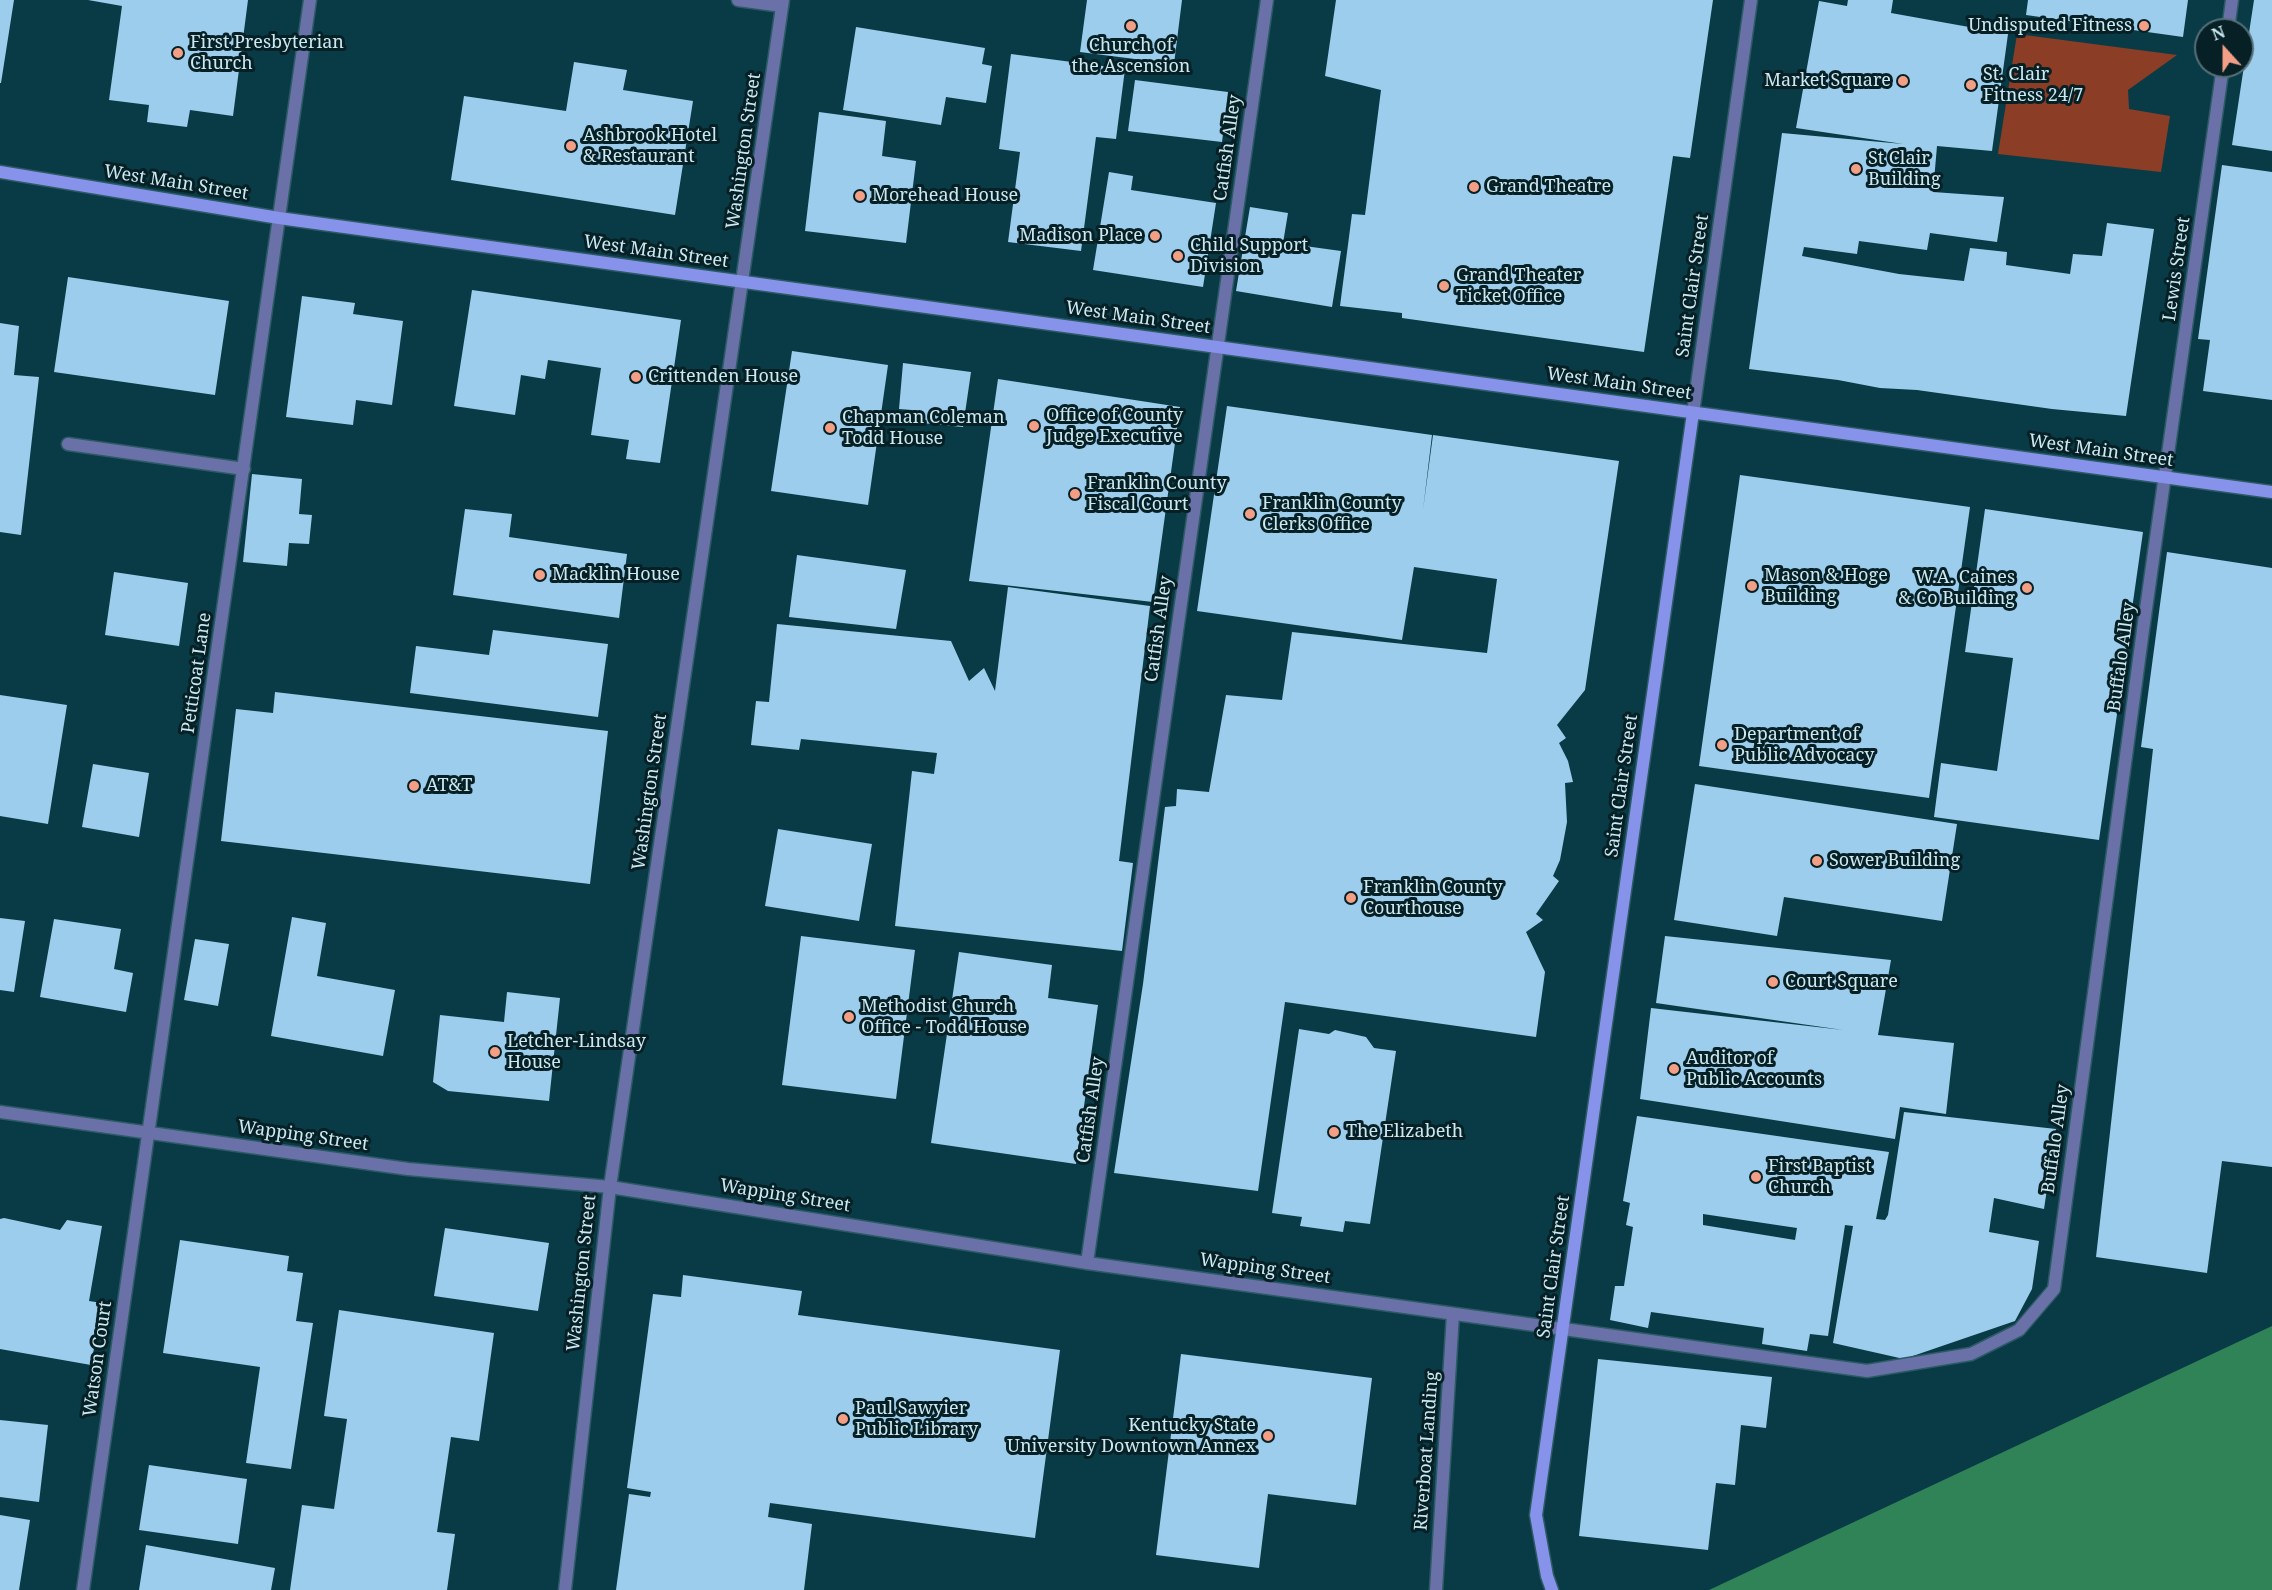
<!DOCTYPE html>
<style>
body{margin:0}
#map{position:relative;width:2272px;height:1590px;overflow:hidden;background:#093b46;font-family:"Noto Serif",serif}
canvas{display:block}
.north{position:absolute;left:2194px;top:18px;width:60px;height:60px;box-sizing:border-box;background:#062026;border:2px solid #557078;border-radius:50%;rotate:339deg;font-size:16px;font-weight:700;line-height:24px;text-align:center;color:#cce9f2}
.north::after{content:'';display:block;margin:auto;width:21px;height:27px;background:#f39f86;clip-path:polygon(50% 0,100% 100%,50% 72%,0 100%)}
</style>
<div id="map">
<canvas width="2272" height="1590"></canvas>
<div class="north">N</div>
</div>
<script>
const ctx = document.querySelector('canvas').getContext('2d');
ctx.lineJoin = 'round';
function fillPath(path, color) {
  ctx.fillStyle = color;
  ctx.fill(path, 'evenodd');
}
function poly(rows) {
  const path = new Path2D();
  for (const r of rows) {
    path.moveTo(r[0], r[1]);
    for (let i = 2; i < r.length; i += 2) path.lineTo(r[i], r[i + 1]);
  }
  return path;
}
function trace(path, color, width, dash) {
  ctx.strokeStyle = color;
  ctx.lineWidth = width;
  ctx.lineCap = dash ? 'butt' : 'round';
  ctx.setLineDash(dash || []);
  ctx.stroke(path);
}
function drawText(font, color, halo, rows, align = 'center') {
  ctx.font = font + ' "Noto Serif",serif';
  ctx.lineWidth = 6;
  ctx.setLineDash([]);
  ctx.textBaseline = 'middle';
  ctx.strokeStyle = halo;
  ctx.fillStyle = color;
  for (const [text, x, y, turn = 0] of rows) {
    ctx.save();
    ctx.translate(x, y);
    ctx.rotate((+turn || 0) * Math.PI / 180);
    ctx.textAlign = isNaN(turn) ? turn : align;
    if (halo) ctx.strokeText(text, 0, 0);
    ctx.fillText(text, 0, 0);
    ctx.restore();
  }
}
const green = poly([
 [2017,34,2177,55,2128,90,2129,109,2170,116,2161,172,1998,154]
]);
const water = poly([
 [2272,1326,2272,1590,1709,1590]
]);
const building = poly([
 [0,0,14,0,1,83,0,83],
 [88,0,248,0,233,116,190,110,187,127,147,122,149,105,109,100,122,6],
 [1087,0,1182,0,1174,64,1080,52],
 [1336,0,1713,0,1690,158,1673,156,1644,352,1402,318,1402,313,1340,306,1352,214,1365,215,1381,90,1325,76],
 [1848,0,1893,0,1891,13,2008,34,1992,151,1937,146,1933,192,2004,197,1997,242,1930,233,1927,250,1859,241,1857,254,1804,247,1802,256,1899,274,1964,281,1970,248,2007,252,2006,265,2070,274,2073,254,2102,256,2107,223,2154,229,2126,416,2052,409,1917,390,1880,388,1838,380,1749,369,1782,133,1903,144,1796,128,1819,1,1847,6],
 [2028,0,2188,0,2183,37,2026,15],
 [2254,0,2272,0,2272,151,2232,145],
 [856,27,985,48,982,64,992,66,986,103,946,97,941,125,843,110],
 [1011,54,1125,69,1116,139,1096,137,1081,251,1008,242,1020,152,999,149],
 [574,62,627,70,623,90,693,101,675,215,451,180,464,96,566,111],
 [1135,80,1228,92,1222,142,1128,131],
 [819,112,886,121,882,156,916,161,906,243,805,231],
 [2222,165,2272,172,2272,400,2203,391,2210,340,2198,339],
 [1109,172,1133,176,1131,190,1216,203,1203,287,1093,270],
 [1250,207,1288,213,1283,243,1341,251,1332,307,1236,291],
 [68,277,229,301,215,395,54,372],
 [472,290,681,320,660,463,626,459,629,440,591,435,601,368,548,360,545,379,521,375,515,415,454,406],
 [302,296,355,303,353,314,403,321,392,405,356,400,353,425,286,417],
 [0,323,19,326,14,375,39,377,21,535,0,532],
 [792,351,888,365,868,505,771,491],
 [903,363,971,372,963,427,912,422,912,410,899,409],
 [998,379,1180,407,1153,602,969,581],
 [1227,406,1432,435,1423,510,1433,435,1619,461,1585,690,1557,725,1566,738,1559,743,1568,761,1573,782,1565,783,1567,822,1560,860,1553,876,1559,881,1536,914,1543,920,1526,932,1545,972,1536,1037,1285,1002,1258,1191,1114,1173,1143,984,1165,807,1176,806,1177,789,1209,792,1226,695,1282,700,1292,632,1487,653,1497,579,1414,567,1402,640,1197,611],
 [252,474,302,479,299,514,312,515,309,544,289,543,287,566,243,562],
 [1740,475,1970,507,1929,798,1699,766],
 [465,509,512,514,509,537,627,554,619,618,453,595],
 [1985,509,2143,532,2099,840,1934,817,1941,763,1997,771,2013,658,1965,652],
 [2167,552,2272,568,2272,1167,2222,1161,2207,1273,2096,1257,2153,749,2141,747],
 [797,555,906,570,896,629,789,617],
 [114,572,188,583,179,646,105,635],
 [1008,587,1150,606,1119,861,1133,863,1122,951,895,926,912,771,934,774,937,753,801,739,799,750,751,745,756,701,769,702,777,624,951,641,969,681,984,668,995,691],
 [493,630,608,644,598,717,410,693,416,646,489,655],
 [275,692,608,731,590,884,221,841,236,709,273,713],
 [0,695,67,705,48,824,0,816],
 [93,764,149,773,139,837,82,827],
 [1695,784,1957,824,1942,921,1784,897,1777,936,1674,920],
 [778,829,872,844,859,921,765,906],
 [292,917,326,923,317,976,395,990,383,1056,271,1036],
 [0,918,25,921,14,992,0,990],
 [54,919,121,929,114,969,133,973,126,1012,40,997],
 [801,936,915,950,896,1099,782,1085],
 [1665,936,1891,960,1878,1035,1954,1043,1946,1114,1900,1107,1895,1139,1640,1099,1651,1008,1843,1030,1656,1003],
 [195,939,229,944,218,1006,184,1000],
 [959,952,1052,965,1048,998,1098,1005,1076,1164,931,1143],
 [507,992,560,998,549,1101,448,1091,433,1082,440,1015,504,1022],
 [1299,1029,1329,1034,1335,1030,1366,1037,1374,1048,1396,1051,1370,1224,1345,1221,1343,1232,1300,1226,1302,1217,1272,1213],
 [1904,1112,2056,1129,2044,1209,1994,1198,1989,1232,2039,1241,2032,1289,2015,1321,1904,1359,1833,1343,1853,1226,1845,1225,1828,1336,1810,1334,1807,1351,1762,1344,1764,1328,1651,1312,1648,1328,1610,1320,1615,1286,1624,1286,1633,1227,1626,1225,1630,1203,1623,1201,1637,1116,1889,1152,1876,1219,1885,1220,1888,1215],
 [1703,1214,1797,1228,1795,1240,1703,1225],
 [4,1218,60,1230,67,1220,102,1226,89,1301,102,1303,91,1365,0,1349,0,1219],
 [445,1228,549,1243,538,1311,434,1296],
 [180,1240,289,1256,287,1271,303,1273,296,1321,313,1323,291,1469,246,1463,260,1367,163,1353],
 [683,1275,802,1291,798,1315,1060,1350,1035,1538,770,1503,768,1517,812,1524,804,1590,616,1590,629,1494,650,1497,651,1492,627,1488,653,1294,681,1297],
 [339,1310,494,1333,479,1441,451,1437,437,1532,455,1534,447,1590,290,1590,302,1505,334,1509,347,1419,324,1416],
 [1181,1354,1372,1378,1356,1505,1268,1494,1259,1568,1156,1555],
 [1598,1359,1772,1377,1766,1428,1741,1425,1735,1485,1716,1483,1708,1550,1579,1536],
 [0,1420,48,1425,39,1502,0,1497],
 [149,1465,247,1479,238,1544,139,1530],
 [0,1515,30,1520,19,1590,0,1590],
 [146,1545,275,1568,271,1590,139,1590]
]);
const lane = poly([
 [738,0,782,6],
 [68,444,244,469],
 [1087,1263,1267,0],
 [1436,1590,1453,1314]
]);
const street = poly([
 [2228,30,2232,0],
 [1693,413,1751,0],
 [0,1112,408,1169,610,1187,1087,1263,1867,1371,1971,1354,2019,1330,2054,1289,2143,630,2223,66],
 [83,1590,310,0],
 [565,1590,610,1187,783,0]
]);
const secondary = poly([
 [0,172,279,218,2272,492],
 [1552,1590,1547,1576,1536,1515,1693,413]
]);
const markers = [
 [1131,26,6,"#f39f86"],
 [2144,26,6,"#f39f86"],
 [178,53,6,"#f39f86"],
 [1903,81,6,"#f39f86"],
 [1971,85,6,"#f39f86"],
 [571,146,6,"#f39f86"],
 [1856,169,6,"#f39f86"],
 [1474,187,6,"#f39f86"],
 [860,196,6,"#f39f86"],
 [1155,236,6,"#f39f86"],
 [1178,256,6,"#f39f86"],
 [1444,286,6,"#f39f86"],
 [636,377,6,"#f39f86"],
 [1034,426,6,"#f39f86"],
 [830,428,6,"#f39f86"],
 [1075,494,6,"#f39f86"],
 [1250,514,6,"#f39f86"],
 [540,575,6,"#f39f86"],
 [1752,586,6,"#f39f86"],
 [2027,588,6,"#f39f86"],
 [1722,745,6,"#f39f86"],
 [414,786,6,"#f39f86"],
 [1817,861,6,"#f39f86"],
 [1351,898,6,"#f39f86"],
 [1773,982,6,"#f39f86"],
 [849,1017,6,"#f39f86"],
 [495,1052,6,"#f39f86"],
 [1674,1069,6,"#f39f86"],
 [1334,1132,6,"#f39f86"],
 [1756,1177,6,"#f39f86"],
 [843,1419,6,"#f39f86"],
 [1268,1436,6,"#f39f86"]
];
const poiNames = [
 ["Undisputed Fitness",2132,26,"right"],
 ["First Presbyterian",190,43],
 ["Church",190,64],
 ["Church of",1131,46,"center"],
 ["the Ascension",1131,67,"center"],
 ["St. Clair",1983,75],
 ["Fitness 24/7",1983,96],
 ["Market Square",1891,81,"right"],
 ["Ashbrook Hotel",583,136],
 ["& Restaurant",583,157],
 ["St Clair",1868,159],
 ["Building",1868,180],
 ["Grand Theatre",1486,187],
 ["Morehead House",872,196],
 ["Madison Place",1143,236,"right"],
 ["Child Support",1190,246],
 ["Division",1190,267],
 ["Grand Theater",1456,276],
 ["Ticket Office",1456,297],
 ["Crittenden House",648,377],
 ["Office of County",1046,416],
 ["Judge Executive",1046,437],
 ["Chapman Coleman",842,418],
 ["Todd House",842,439],
 ["Franklin County",1087,484],
 ["Fiscal Court",1087,505],
 ["Franklin County",1262,504],
 ["Clerks Office",1262,525],
 ["Macklin House",552,575],
 ["Mason & Hoge",1764,576],
 ["Building",1764,597],
 ["W.A. Caines",2015,578,"right"],
 ["& Co Building",2015,599,"right"],
 ["Department of",1734,735],
 ["Public Advocacy",1734,756],
 ["AT&T",426,786],
 ["Sower Building",1829,861],
 ["Franklin County",1363,888],
 ["Courthouse",1363,909],
 ["Court Square",1785,982],
 ["Methodist Church",861,1007],
 ["Office - Todd House",861,1028],
 ["Letcher-Lindsay",507,1042],
 ["House",507,1063],
 ["Auditor of",1686,1059],
 ["Public Accounts",1686,1080],
 ["The Elizabeth",1346,1132],
 ["First Baptist",1768,1167],
 ["Church",1768,1188],
 ["Paul Sawyier",855,1409],
 ["Public Library",855,1430],
 ["Kentucky State",1256,1426,"right"],
 ["University Downtown Annex",1256,1447,"right"]
];
const streetNames = [
 ["Catfish Alley",1228,148,-82],
 ["Washington Street",744,151,-82],
 ["West Main Street",176,183,9],
 ["West Main Street",656,252,8],
 ["Lewis Street",2177,269,-82],
 ["Saint Clair Street",1693,286,-82],
 ["West Main Street",1138,318,8],
 ["West Main Street",1619,384,8],
 ["West Main Street",2101,451,8],
 ["Catfish Alley",1159,629,-82],
 ["Buffalo Alley",2122,657,-82],
 ["Petticoat Lane",197,673,-82],
 ["Saint Clair Street",1622,786,-82],
 ["Washington Street",650,792,-82],
 ["Catfish Alley",1091,1110,-82],
 ["Wapping Street",303,1136,8],
 ["Buffalo Alley",2056,1139,-82],
 ["Wapping Street",785,1196,9],
 ["Saint Clair Street",1554,1267,-82],
 ["Wapping Street",1265,1269,8],
 ["Washington Street",582,1273,-84],
 ["Watson Court",98,1359,-82],
 ["Riverboat Landing",1427,1451,-86]
];
fillPath(green, '#8b3d26');
fillPath(water, '#308257');
fillPath(building, '#9dcded');
trace(lane, '#2c5a65', 15);
trace(street, '#2c5a65', 15);
trace(secondary, '#2c5a65', 15);
trace(lane, '#6971a8', 12);
trace(street, '#6971a8', 12);
trace(secondary, '#8792ea', 12);
for (const [x, y, r, color] of markers) {
  const dot = new Path2D();
  dot.arc(x, y, r, 0, 2 * Math.PI);
  ctx.fillStyle = color;
  ctx.fill(dot);
  trace(dot, '#062026', 2);
}
drawText('18px', '#cce9f2', '#062026', poiNames, 'left');
drawText('18px', '#cce9f2', '#062026', streetNames);
</script>
